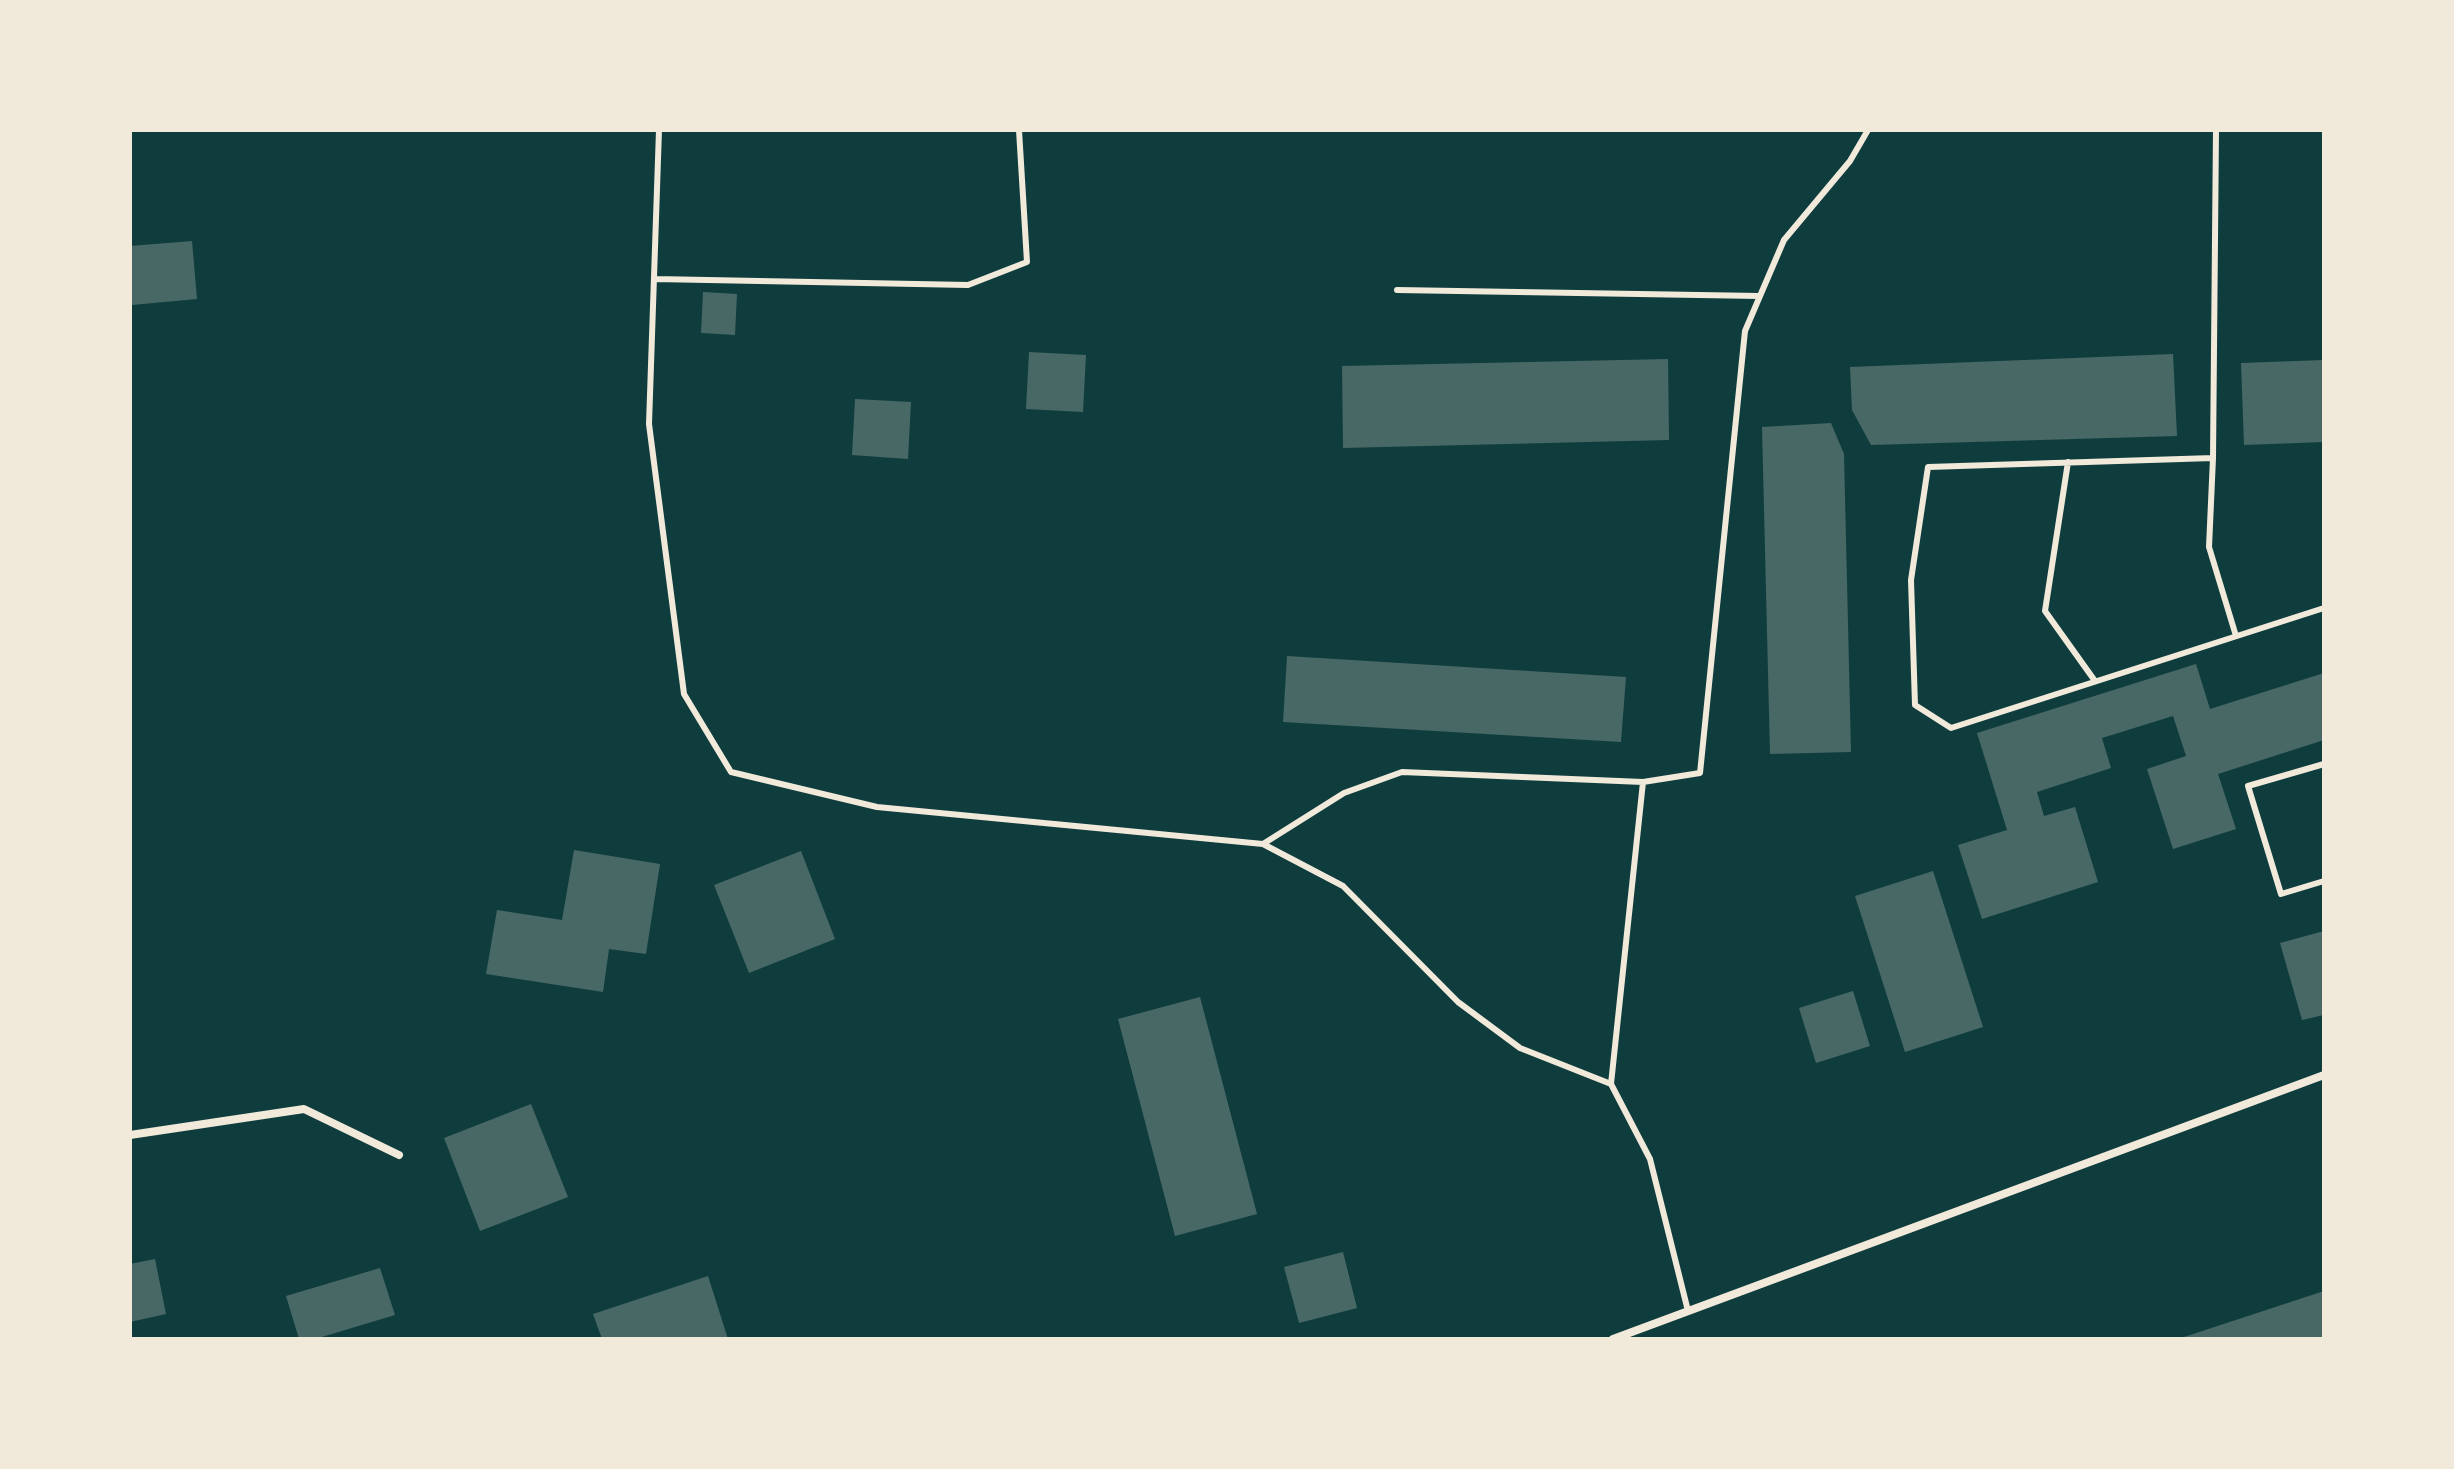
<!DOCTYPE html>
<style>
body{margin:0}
#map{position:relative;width:2454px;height:1469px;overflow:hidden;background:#0f3d3e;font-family:Inter,sans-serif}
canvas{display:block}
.frame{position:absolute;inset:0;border:132px solid #f1e9da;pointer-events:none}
</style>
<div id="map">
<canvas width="2454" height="1469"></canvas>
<div class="frame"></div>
</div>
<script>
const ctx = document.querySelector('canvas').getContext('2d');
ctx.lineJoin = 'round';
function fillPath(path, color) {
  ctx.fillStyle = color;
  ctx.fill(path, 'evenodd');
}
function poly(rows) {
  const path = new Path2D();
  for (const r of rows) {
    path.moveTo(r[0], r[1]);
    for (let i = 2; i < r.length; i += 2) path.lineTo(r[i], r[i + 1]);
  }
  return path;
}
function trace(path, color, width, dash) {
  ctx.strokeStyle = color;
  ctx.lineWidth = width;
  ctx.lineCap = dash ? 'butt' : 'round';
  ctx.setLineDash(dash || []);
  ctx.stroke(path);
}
const building = poly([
 [192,241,197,299,132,305,130,246],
 [703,292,737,294,735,335,701,333],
 [1029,352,1086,355,1083,412,1026,409],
 [2173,354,2177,436,1871,445,1852,410,1850,367],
 [1668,359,1669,440,1343,448,1342,366],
 [2324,360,2324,442,2244,445,2241,363],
 [855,399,911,402,908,459,852,455],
 [1831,423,1844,454,1851,752,1770,754,1762,427],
 [1287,656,1626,677,1621,742,1283,722],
 [2196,664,2210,709,2324,673,2324,740,2218,774,2236,829,2173,849,2147,769,2186,756,2173,716,2102,738,2111,768,2037,792,2044,816,2075,807,2098,882,1982,919,1958,845,2007,830,1977,733],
 [574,850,660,864,646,954,609,949,603,992,486,974,497,910,562,920],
 [801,851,835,939,749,973,714,885],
 [1933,871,1983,1027,1905,1052,1855,896],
 [2324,931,2324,1015,2302,1020,2280,943],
 [1853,991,1870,1046,1816,1063,1799,1008],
 [1200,997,1257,1214,1175,1236,1118,1019],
 [531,1104,568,1197,480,1231,444,1138],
 [1343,1252,1357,1308,1299,1323,1284,1267],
 [155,1259,166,1314,130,1322,130,1264],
 [380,1268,395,1315,315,1339,299,1339,286,1296],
 [708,1276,728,1339,602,1339,593,1314],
 [2324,1291,2324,1339,2182,1339,2181,1338]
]);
const service = poly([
 [659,130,649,424,684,694,731,772,877,807,1263,844,1343,886,1458,1002,1520,1048,1611,1084],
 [2216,130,2213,458,1928,467,1911,580,1915,705,1951,728,2324,608],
 [655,279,968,285,1027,262,1019,130],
 [1397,290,1759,296],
 [2213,458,2209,547,2236,636],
 [2068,462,2045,611,2095,681],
 [2324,764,2248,786,2281,894,2324,881],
 [1263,844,1344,793,1402,772,1643,782],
 [1688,1311,1650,1159,1611,1084,1643,782,1700,773,1745,331,1784,240,1850,161,1868,130]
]);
const minor = poly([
 [130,1135,304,1109,399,1155],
 [1613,1339,2324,1075]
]);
fillPath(building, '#486865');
trace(service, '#f1e9da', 6);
trace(minor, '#f1e9da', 8);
</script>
